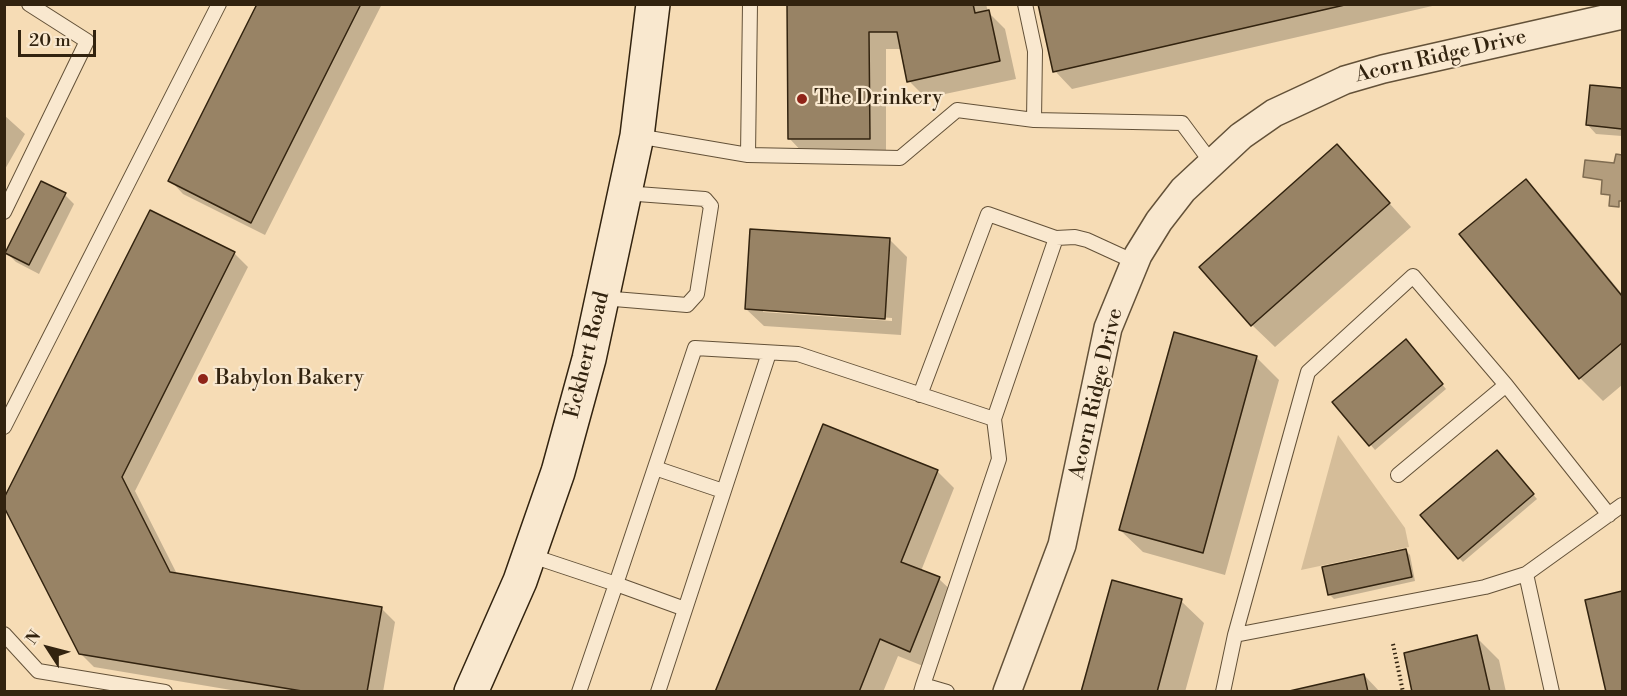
<!DOCTYPE html>
<style>
body{margin:0}
#map{position:relative;width:1627px;height:696px;overflow:hidden;background:#f6dcb5;font-family:"Libre Bodoni",serif}
canvas{display:block}
.frame{position:absolute;inset:0;border:6px solid #32230f;pointer-events:none}
.north{position:absolute;left:18px;top:618px;width:60px;height:60px;-webkit-text-stroke:4px #f9e8cf;paint-order:stroke;rotate:306deg;font-size:16px;font-weight:700;line-height:24px;text-align:center;color:#32230f}
.north::after{content:'';display:block;margin:auto;width:21px;height:27px;background:#32230f;clip-path:polygon(50% 0,100% 100%,50% 72%,0 100%)}
.scale{position:absolute;left:18px;top:30px;width:78px;height:27px;box-sizing:border-box;border:3px solid #32230f;border-top:0;padding-left:8px;font-size:18px;line-height:21px;white-space:nowrap;color:#32230f;-webkit-text-stroke:4px #f9e8cf;paint-order:stroke}
</style>
<div id="map">
<canvas width="1627" height="696"></canvas>
<div class="frame"></div>
<div class="north">N</div>
<div class="scale">20 m</div>
</div>
<script>
const ctx = document.querySelector('canvas').getContext('2d');
ctx.lineJoin = 'round';
function fillPath(path, color) {
  ctx.fillStyle = color;
  ctx.fill(path, 'evenodd');
}
function poly(rows) {
  const path = new Path2D();
  for (const r of rows) {
    path.moveTo(r[0], r[1]);
    for (let i = 2; i < r.length; i += 2) path.lineTo(r[i], r[i + 1]);
  }
  return path;
}
function trace(path, color, width, dash) {
  ctx.strokeStyle = color;
  ctx.lineWidth = width;
  ctx.lineCap = dash ? 'butt' : 'round';
  ctx.setLineDash(dash || []);
  ctx.stroke(path);
}
function drawText(font, color, halo, rows, align = 'center') {
  ctx.font = font + ' "Libre Bodoni",serif';
  ctx.lineWidth = 4.5;
  ctx.setLineDash([]);
  ctx.textBaseline = 'middle';
  ctx.strokeStyle = halo;
  ctx.fillStyle = color;
  for (const [text, x, y, turn = 0] of rows) {
    ctx.save();
    ctx.translate(x, y);
    ctx.rotate((+turn || 0) * Math.PI / 180);
    ctx.textAlign = isNaN(turn) ? turn : align;
    if (halo) ctx.strokeText(text, 0, 0);
    ctx.fillText(text, 0, 0);
    ctx.restore();
  }
}
const green = poly([
 [1338,435,1405,528,1409,547,1301,570]
]);
const water = poly([
 [1616,154,1622,155,1622,201,1619,201,1619,207,1609,206,1610,195,1601,194,1602,180,1583,177,1585,160,1614,163,1616,154]
]);
const shadow = poly([
 [259,4,382,4,265,235,183,194,170,180],
 [789,4,986,4,988,12,1005,29,1016,79,926,98,909,81,902,49,886,49,886,155,806,156,789,138],
 [1040,4,1441,4,1072,89,1055,71],
 [1591,86,1622,90,1622,136,1596,134,1587,124],
 [4,115,25,134,4,171],
 [1337,146,1411,227,1275,347,1252,325],
 [1526,181,1548,204,1622,294,1622,385,1603,401,1580,378,1461,235],
 [65,195,74,204,39,274,16,262,7,253],
 [151,212,235,254,248,267,135,491,177,574,381,608,395,622,383,692,243,692,94,667,80,653],
 [890,240,907,257,901,335,764,326,746,309],
 [763,309,892,318,892,321,763,312],
 [1410,346,1446,389,1375,450,1334,402],
 [1256,357,1279,380,1225,575,1143,552,1120,530],
 [1501,456,1537,499,1463,562,1459,558],
 [937,471,954,488,921,571,939,579,957,596,928,668,898,656,883,692,717,692],
 [1406,551,1410,555,1415,581,1334,599,1329,594],
 [1622,592,1622,692,1608,692,1587,601],
 [1181,601,1204,623,1185,692,1083,692],
 [1476,637,1499,660,1506,692,1414,692],
 [1364,675,1380,692,1292,692]
]);
const building = poly([
 [257,4,361,4,251,223,168,181,257,4],
 [787,4,973,4,975,13,989,10,1000,61,907,82,897,32,869,32,870,139,788,139,787,4],
 [1038,4,1349,4,1053,72,1038,4],
 [1590,85,1622,88,1622,129,1586,125,1590,85],
 [1337,144,1390,203,1251,326,1199,267,1337,144],
 [1526,179,1622,296,1622,343,1579,379,1459,234,1526,179],
 [41,181,66,193,29,265,5,253,41,181],
 [150,210,235,252,122,477,170,572,382,607,367,692,308,692,79,654,4,507,4,498,150,210],
 [750,229,890,238,885,319,745,309,750,229],
 [1174,332,1257,356,1203,553,1119,530,1174,332],
 [1406,339,1443,384,1369,446,1332,402,1406,339],
 [823,424,938,470,901,562,940,577,910,652,880,639,859,692,715,692,823,424],
 [1497,450,1534,494,1458,559,1420,515,1497,450],
 [1406,549,1412,577,1328,595,1322,567,1406,549],
 [1112,580,1182,599,1157,692,1081,692,1112,580],
 [1622,591,1622,692,1606,692,1585,600,1622,591],
 [1477,635,1490,692,1412,692,1404,653,1477,635],
 [1364,674,1368,692,1285,692,1364,674]
]);
const path = poly([
 [1393,644,1403,692]
]);
const service = poly([
 [1025,4,1035,51,1034,120],
 [637,136,748,155,900,158,957,110,1034,120,1182,123,1211,162],
 [748,155,750,4],
 [4,212,87,41,29,4],
 [1056,238,1075,237,1087,240,1135,262],
 [602,298,687,305,697,294,711,206,705,199,624,193],
 [920,395,988,214,1056,238,994,419],
 [4,427,219,4],
 [655,468,723,491],
 [1398,475,1506,385],
 [529,555,616,584,579,692],
 [1526,574,1552,692],
 [685,609,616,584,695,348,798,354,994,419,999,459,923,685],
 [4,634,38,671,165,692],
 [1235,635,1485,587,1526,574,1622,505],
 [658,692,769,353],
 [921,692,923,685,947,692],
 [1223,692,1235,635,1308,372,1413,276,1506,385,1609,515]
]);
const minor = poly([
 [1007,692,1062,545,1108,328,1138,255,1159,221,1183,190,1241,136,1274,113,1345,80,1383,69,1622,15]
]);
const secondary = poly([
 [471,692,520,581,558,472,589,359,637,136,653,4]
]);
const markers = [
 [802,99,6,"#8f2418"],
 [203,379,6,"#8f2418"]
];
const streetNames = [
 ["Acorn Ridge Drive",1441,57,-13],
 ["Eckhert Road",588,355,-76],
 ["Acorn Ridge Drive",1097,394,-77]
];
const poiNames = [
 ["The Drinkery",814,99],
 ["Babylon Bakery",215,379]
];
fillPath(green, '#d5bd99');
fillPath(water, '#b39d7d');
trace(water, '#7f6c51', 1.5);
fillPath(shadow, '#0003');
fillPath(building, '#988365');
trace(building, '#32230f', 1.5);
trace(service, '#635138', 16);
trace(minor, '#635138', 30);
trace(secondary, '#32230f', 36);
trace(path, '#32230f', 4, [1.5, 3]);
trace(service, '#f9e8cf', 14);
trace(minor, '#f9e8cf', 27);
trace(secondary, '#f9e8cf', 33);
for (const [x, y, r, color] of markers) {
  const dot = new Path2D();
  dot.arc(x, y, r, 0, 2 * Math.PI);
  ctx.fillStyle = color;
  ctx.fill(dot);
  trace(dot, '#f9e8cf', 2);
}
drawText('21px', '#32230f', '#f9e8cf', streetNames);
drawText('21px', '#32230f', '#f9e8cf', poiNames, 'left');
</script>
